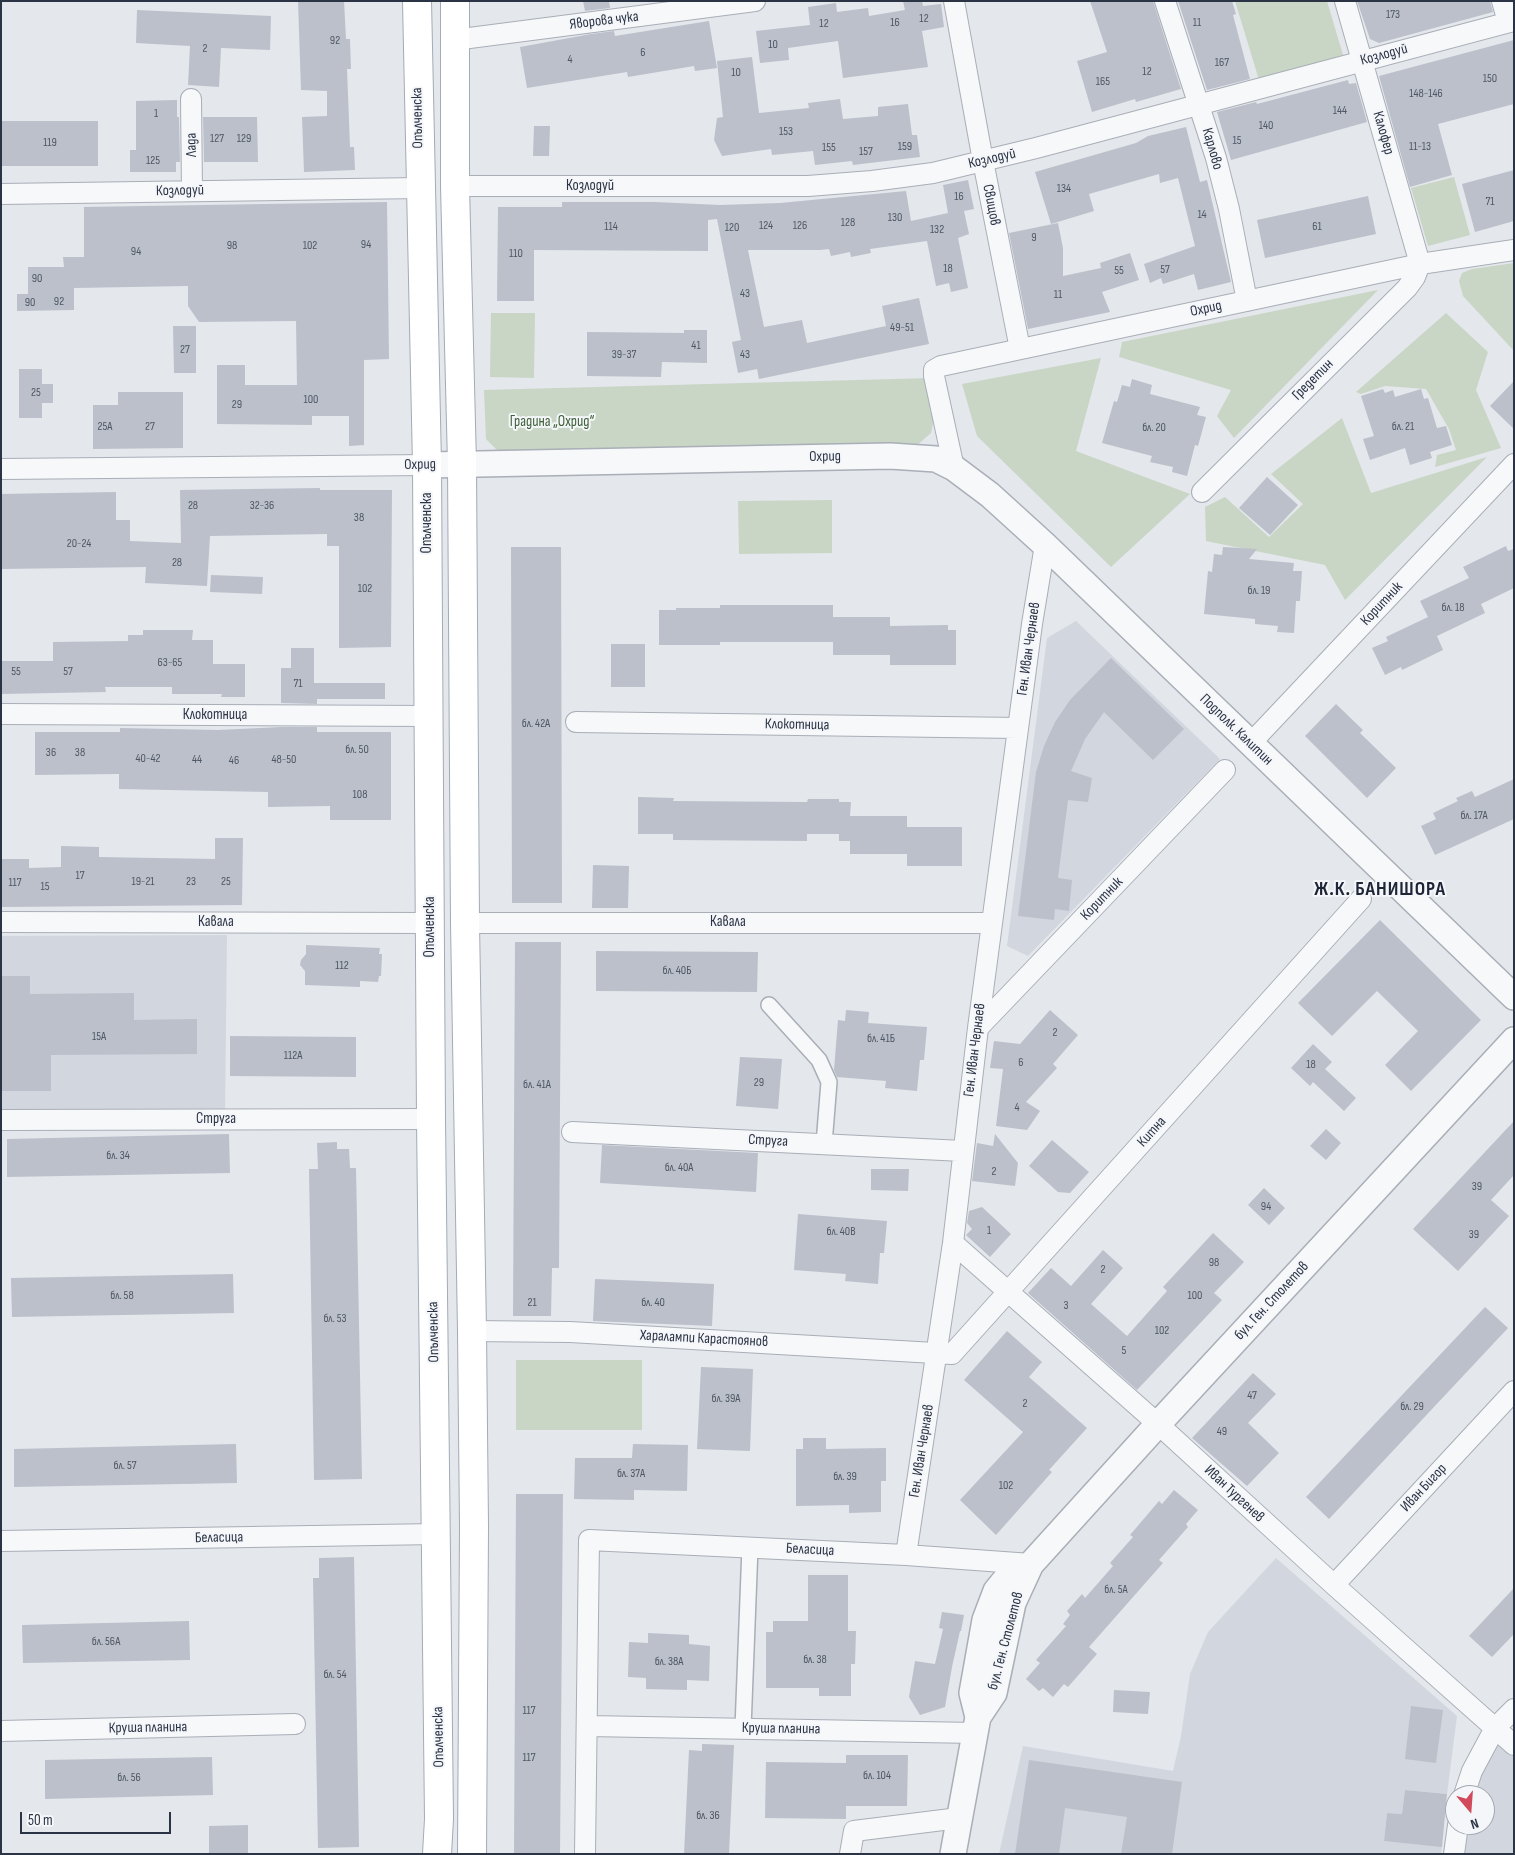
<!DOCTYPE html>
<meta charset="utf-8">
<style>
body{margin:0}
#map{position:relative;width:1515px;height:1855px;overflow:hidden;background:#e4e7ec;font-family:"Sofia Sans Condensed",sans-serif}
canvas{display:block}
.frame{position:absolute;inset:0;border:2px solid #2b3445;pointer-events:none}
.north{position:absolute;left:1445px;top:1785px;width:50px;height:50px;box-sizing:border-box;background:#f4f6f9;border:1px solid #a4a8b1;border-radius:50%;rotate:162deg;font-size:14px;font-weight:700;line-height:20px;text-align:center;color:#2b3445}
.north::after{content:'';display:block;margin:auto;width:18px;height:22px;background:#d1495b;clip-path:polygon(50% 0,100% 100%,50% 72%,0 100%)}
.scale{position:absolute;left:20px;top:1812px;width:151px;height:22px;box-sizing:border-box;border:2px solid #2b3445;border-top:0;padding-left:6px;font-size:15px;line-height:18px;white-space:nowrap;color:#2b3445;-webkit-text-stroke:4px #f4f6f9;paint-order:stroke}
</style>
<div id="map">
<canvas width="1515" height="1855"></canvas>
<div class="frame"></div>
<div class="north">N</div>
<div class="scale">50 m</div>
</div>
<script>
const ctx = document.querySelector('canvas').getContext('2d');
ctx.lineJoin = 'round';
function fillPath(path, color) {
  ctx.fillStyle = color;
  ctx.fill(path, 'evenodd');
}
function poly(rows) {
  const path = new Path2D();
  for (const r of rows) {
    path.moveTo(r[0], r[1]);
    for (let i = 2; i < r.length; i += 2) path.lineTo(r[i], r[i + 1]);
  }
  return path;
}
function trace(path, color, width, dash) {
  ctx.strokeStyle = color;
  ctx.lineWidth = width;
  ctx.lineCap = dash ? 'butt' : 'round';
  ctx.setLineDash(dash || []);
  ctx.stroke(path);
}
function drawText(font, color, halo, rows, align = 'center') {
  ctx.font = font + ' "Sofia Sans Condensed",sans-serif';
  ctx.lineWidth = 4;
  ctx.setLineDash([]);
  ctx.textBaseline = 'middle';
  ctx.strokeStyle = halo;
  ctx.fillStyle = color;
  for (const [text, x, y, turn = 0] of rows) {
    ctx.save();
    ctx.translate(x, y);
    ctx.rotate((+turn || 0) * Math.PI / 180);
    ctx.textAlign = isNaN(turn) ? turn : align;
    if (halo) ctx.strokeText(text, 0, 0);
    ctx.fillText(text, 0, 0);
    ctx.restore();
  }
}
const built = poly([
 [1076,621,1220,759,1028,956,1007,946,1047,638],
 [227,935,225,1113,1,1111,1,936],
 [1276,1558,1457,1716,1447,1794,1405,1790,1402,1814,1387,1813,1384,1841,1442,1844,1441,1854,999,1854,1023,1746,1173,1771,1181,1736,1190,1674,1208,1632],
 [1495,1728,1514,1745,1514,1854,1454,1854,1458,1825,1485,1825,1485,1795,1464,1795]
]);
const green = poly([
 [1235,1,1327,1,1343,55,1259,80],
 [1454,177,1470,235,1428,246,1411,188],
 [1514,263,1514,351,1463,296,1459,281,1462,273,1472,269],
 [1378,290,1234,438,1217,416,1231,390,1119,357,1122,342],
 [491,313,535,313,534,378,490,377],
 [1446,313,1488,352,1476,390,1501,448,1435,467,1437,455,1456,450,1449,429,1426,389,1385,386,1361,394,1356,392],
 [1101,358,1076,451,1190,494,1111,567,977,436,962,384],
 [931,378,935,414,931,433,915,447,505,458,486,439,484,390],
 [1342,418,1371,493,1487,457,1345,600,1325,565,1206,541,1205,507,1225,497,1269,537,1303,504,1271,474],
 [832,500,832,553,739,554,738,501],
 [516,1360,642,1360,642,1430,516,1430]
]);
const building = poly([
 [298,1,344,1,346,39,350,39,351,69,347,69,350,147,354,147,355,170,304,172,302,117,327,116,327,91,301,90],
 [583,1,609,1,610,8,585,11],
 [903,1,922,1,923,6,941,4,944,27,922,31,928,67,843,78,838,41,788,48,789,60,760,63,756,31,810,25,808,7,836,3,837,12,868,8,869,16,905,10],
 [1090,1,1153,1,1181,89,1136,102,1135,99,1092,112,1077,61,1107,52],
 [1178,1,1232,1,1236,14,1233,15,1250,79,1207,90],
 [1357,1,1490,1,1493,12,1379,43,1370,39],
 [137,10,271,16,270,50,221,48,219,87,188,85,190,46,136,43],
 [709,21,717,68,695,71,694,66,628,77,627,72,527,88,520,47,591,34,614,31,615,36],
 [1514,40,1514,104,1438,124,1452,175,1410,187,1379,76],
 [752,57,759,113,809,108,808,103,840,99,843,119,878,116,878,107,908,104,912,135,917,135,920,157,853,165,852,161,815,165,813,151,772,155,771,149,722,156,714,140,717,118,723,117,717,61],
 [1348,80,1349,84,1356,83,1367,122,1231,160,1217,112,1256,102,1257,104],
 [177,100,177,117,179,117,180,162,176,162,176,172,130,172,130,150,136,150,136,101],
 [203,117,257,117,258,162,204,162],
 [1,121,98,121,98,166,1,166],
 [534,126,550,126,549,156,533,156],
 [1186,127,1200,182,1207,180,1231,282,1198,290,1194,274,1163,284,1161,278,1150,283,1144,264,1195,246,1178,178,1160,183,1159,174,1089,194,1094,211,1051,224,1035,172,1136,143,1148,136],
 [1514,170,1514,221,1475,232,1462,184],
 [968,180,974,209,964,211,969,234,958,238,968,288,951,292,949,283,936,286,927,241,870,249,871,253,851,257,850,252,831,256,829,249,820,250,748,250,764,327,802,320,807,343,886,326,882,306,919,298,929,344,759,379,757,369,738,373,732,342,741,340,717,219,708,220,708,251,534,250,534,301,497,301,498,207,562,207,562,202,655,202,720,205,780,203,906,191,911,221,948,213,943,185],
 [1368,196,1376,234,1265,258,1257,220],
 [387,202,389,359,364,360,364,445,349,446,349,416,312,416,312,425,217,424,217,365,245,365,245,385,297,385,296,321,199,322,188,306,188,286,74,288,74,310,17,311,17,294,28,294,28,267,64,267,63,257,84,257,84,207],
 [1058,223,1063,248,1063,276,1101,268,1100,263,1130,253,1139,280,1102,292,1110,312,1028,329,1009,233],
 [173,326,196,326,196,373,174,373],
 [684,330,707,330,707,363,662,362,661,377,587,376,587,332,684,333],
 [19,369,42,369,42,384,53,384,53,403,42,403,42,418,19,418],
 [1132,379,1152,385,1150,394,1200,407,1197,415,1206,417,1198,446,1195,445,1187,476,1172,472,1173,467,1150,462,1152,456,1102,443,1114,401,1117,402,1122,385,1130,387],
 [1514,381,1514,429,1490,406],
 [1383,389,1385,393,1393,390,1395,397,1421,389,1424,399,1428,398,1437,428,1446,426,1452,445,1430,452,1432,458,1410,465,1405,448,1370,460,1363,439,1374,436,1361,396],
 [118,392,183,392,183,448,93,449,93,405,118,405],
 [1267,477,1298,505,1270,535,1239,508],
 [320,488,320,490,392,490,391,647,339,648,339,546,327,546,327,534,210,536,207,586,145,583,146,567,1,569,1,494,116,492,116,520,130,520,130,541,181,543,180,490],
 [1506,546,1508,551,1514,549,1514,588,1481,604,1485,613,1437,636,1443,650,1402,670,1401,667,1385,675,1372,648,1388,641,1386,637,1428,617,1420,601,1469,578,1463,567],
 [511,547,561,547,562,903,512,903],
 [1223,547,1257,549,1249,559,1294,563,1293,571,1302,571,1300,601,1296,601,1294,633,1277,632,1278,626,1255,624,1255,619,1204,614,1208,571,1212,572,1214,554,1222,555],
 [211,575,263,577,262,594,210,592],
 [720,605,833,605,833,617,890,617,890,626,948,625,948,630,956,630,956,665,890,665,890,655,833,655,833,642,720,642,720,645,659,645,659,610,676,610,676,608,720,608],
 [143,630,193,630,192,640,213,640,213,664,245,664,245,697,221,697,222,694,172,694,172,687,105,687,106,692,1,694,1,661,53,661,53,642,128,641,128,635,143,635],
 [611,644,645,644,645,687,611,687],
 [291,648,314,648,314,683,385,683,385,699,317,699,317,704,281,703,281,668,291,668],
 [1111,658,1184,729,1153,760,1104,712,1085,739,1071,771,1092,778,1088,802,1068,800,1058,878,1072,880,1069,911,1055,909,1054,920,1018,916,1036,772,1044,746,1055,722,1070,700],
 [1336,704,1363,730,1360,733,1396,768,1367,798,1305,736],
 [281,727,317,727,317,732,391,732,391,820,330,820,330,806,268,807,268,792,119,789,119,774,35,775,35,732,120,732,120,728,218,730],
 [1514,779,1514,819,1435,855,1421,826,1436,819,1433,813,1458,801,1456,798,1472,791,1475,797],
 [638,797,674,798,673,801,807,802,808,799,839,799,839,802,851,802,850,816,907,816,907,827,962,827,962,866,907,866,907,854,850,854,850,841,839,841,839,834,807,834,807,841,673,840,673,834,638,834],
 [215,838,243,838,242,905,1,907,1,859,29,859,29,868,61,867,61,846,99,847,99,857,215,859],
 [593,865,629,866,628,908,592,908],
 [1380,920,1481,1020,1411,1091,1385,1065,1418,1031,1377,991,1332,1036,1298,1003],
 [515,942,561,942,559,1268,552,1268,551,1316,513,1316],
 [306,945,380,948,379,954,382,954,381,976,379,976,378,982,360,981,360,987,305,985,305,971,300,965,301,960,306,954],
 [596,951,758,952,757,992,596,991],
 [1,976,30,976,30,994,134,993,134,1020,197,1019,197,1054,51,1055,51,1091,1,1091],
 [846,1010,869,1012,868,1023,927,1027,924,1060,920,1060,917,1091,885,1088,886,1081,837,1077,834,1070,838,1020,845,1021],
 [1050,1010,1078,1035,1053,1064,1057,1068,1026,1102,1040,1111,1027,1130,996,1126,1003,1069,990,1068,994,1041,1020,1044],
 [230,1036,356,1037,356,1077,230,1076],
 [1313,1044,1332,1062,1325,1069,1356,1098,1344,1111,1313,1082,1310,1086,1291,1068],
 [740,1057,782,1059,778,1109,736,1106],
 [1514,1121,1514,1175,1491,1200,1509,1216,1458,1271,1413,1229],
 [1326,1129,1341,1143,1326,1160,1310,1146],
 [229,1134,230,1173,7,1177,7,1139],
 [995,1134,1018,1163,1015,1186,972,1181,977,1143,993,1146],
 [1052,1140,1089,1172,1070,1193,1058,1192,1029,1166],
 [337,1142,337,1149,349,1149,350,1168,356,1168,362,1479,314,1480,309,1169,318,1169,317,1143],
 [602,1145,758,1153,756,1192,600,1183],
 [871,1169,909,1169,908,1191,871,1190],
 [1264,1188,1285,1208,1269,1225,1248,1205],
 [982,1207,1011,1234,990,1257,966,1235,972,1229,967,1223,969,1211],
 [798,1214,887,1221,884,1253,880,1253,878,1284,845,1281,846,1274,794,1270],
 [1213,1233,1244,1262,1214,1293,1222,1300,1137,1390,1028,1293,1051,1268,1071,1286,1103,1250,1123,1268,1091,1304,1127,1336,1167,1291,1163,1287],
 [233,1274,234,1313,12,1317,11,1278],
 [595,1279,714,1284,712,1326,593,1321],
 [1485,1307,1508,1328,1329,1519,1306,1497],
 [1007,1331,1042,1362,1029,1377,1087,1428,1049,1470,1052,1472,996,1535,960,1500,1023,1432,964,1380],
 [701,1367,753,1369,750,1451,697,1449],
 [1253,1373,1276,1394,1248,1423,1279,1453,1247,1486,1192,1438],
 [803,1438,826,1438,826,1449,886,1448,886,1481,881,1481,881,1512,849,1513,849,1505,796,1506,796,1449,803,1449],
 [236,1444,237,1483,14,1487,14,1449],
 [633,1444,688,1445,687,1491,634,1490,634,1500,574,1499,575,1458,632,1458],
 [1174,1490,1198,1510,1186,1524,1188,1527,1159,1560,1163,1563,1089,1647,1097,1654,1068,1687,1064,1684,1053,1697,1043,1688,1039,1691,1026,1679,1040,1663,1036,1660,1066,1626,1063,1624,1070,1615,1067,1611,1082,1594,1085,1598,1113,1566,1110,1563,1133,1537,1130,1535,1159,1501,1162,1504],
 [516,1494,563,1494,560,1854,514,1854],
 [354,1557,359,1847,318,1848,313,1578,319,1578,319,1558],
 [808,1575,848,1575,848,1631,856,1631,855,1664,851,1664,851,1696,819,1696,819,1688,766,1688,766,1632,773,1632,773,1621,808,1621],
 [1514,1588,1514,1634,1492,1657,1469,1636],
 [942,1612,964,1615,961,1631,960,1631,952,1667,945,1707,920,1715,909,1697,915,1661,935,1664,943,1629,939,1628],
 [189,1621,190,1660,23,1663,22,1625],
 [648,1633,689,1635,689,1644,710,1646,709,1681,687,1680,687,1690,646,1689,646,1678,628,1677,629,1642,648,1643],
 [1114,1690,1150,1692,1148,1714,1113,1712],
 [1411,1706,1443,1710,1436,1763,1405,1759],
 [702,1744,734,1745,729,1854,684,1854,689,1750,702,1751],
 [846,1755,908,1755,907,1806,846,1806,846,1819,765,1818,766,1762,846,1763],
 [212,1757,213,1795,45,1799,45,1760],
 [1029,1760,1182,1782,1172,1854,1121,1854,1127,1817,1065,1808,1059,1854,1015,1854],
 [1405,1790,1447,1794,1442,1847,1384,1841,1387,1813,1402,1814],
 [248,1825,248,1854,209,1854,209,1826]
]);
const pedestrian = poly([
 [769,1005,819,1060,829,1082,824,1144],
 [743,1728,750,1547]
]);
const minor = poly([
 [954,1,983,161,1020,349],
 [1165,1,1216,158,1229,209,1247,301],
 [1502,1,1508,22],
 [454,40,755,1],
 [191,99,192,191],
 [455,186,808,186,872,181,933,173,1036,148,1514,21],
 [1,194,420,188],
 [954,468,934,376,934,370,941,366,1420,264,1514,250],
 [1,469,427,465],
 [1202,492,1407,288,1415,277,1420,264,1345,1],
 [1,714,428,716],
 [576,722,1018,728],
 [1250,744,1514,464],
 [1,922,430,923],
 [465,923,992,923],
 [978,1028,1225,770],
 [1,1120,431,1119],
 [572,1132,963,1151],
 [953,1243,1158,1424,1334,1585,1514,1745],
 [472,1331,570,1332,952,1354,1361,899],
 [1,1541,437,1534],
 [906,1555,953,1243,978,1028,1032,624,1045,545],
 [1334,1585,1514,1391],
 [588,1726,975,1733],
 [1,1731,295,1724],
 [1464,1795,1472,1771,1495,1728,1514,1709],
 [585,1854,589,1540,906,1555,1031,1564],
 [850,1854,854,1831,959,1818],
 [1454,1854,1458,1825]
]);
const tertiary = poly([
 [427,465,890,456,936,459,954,468,990,495,1045,545,1514,997],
 [978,1717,972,1693,985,1620,996,1591,1009,1575,1031,1564],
 [953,1854,978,1717,994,1693,1013,1603,1031,1564,1158,1424,1514,1040]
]);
const primary = poly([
 [417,1,427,465,431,1119,439,1819,437,1854],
 [455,1,455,186,462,464,465,923,472,1331,474,1527,472,1854]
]);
const numberNames = [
 ["173",1393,15],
 ["12",924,19],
 ["16",895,23],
 ["11",1197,23],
 ["12",824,24],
 ["92",335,41],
 ["10",773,45],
 ["2",205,49],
 ["6",643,53],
 ["4",570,60],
 ["167",1222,63],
 ["12",1147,72],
 ["10",736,73],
 ["150",1490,79],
 ["165",1103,82],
 ["148-146",1426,94],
 ["144",1340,111],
 ["1",156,114],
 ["140",1266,126],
 ["153",786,132],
 ["127",217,139],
 ["129",244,139],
 ["15",1237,141],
 ["119",50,143],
 ["159",905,147],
 ["11-13",1420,147],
 ["155",829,148],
 ["157",866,152],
 ["125",153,161],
 ["134",1064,189],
 ["16",959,197],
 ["71",1490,202],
 ["14",1202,215],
 ["130",895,218],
 ["128",848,223],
 ["124",766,226],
 ["126",800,226],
 ["114",611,227],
 ["61",1317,227],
 ["120",732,228],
 ["132",937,230],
 ["9",1034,238],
 ["94",366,245],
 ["98",232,246],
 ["102",310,246],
 ["94",136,252],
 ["110",516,254],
 ["18",948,269],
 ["57",1165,270],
 ["55",1119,271],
 ["90",37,279],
 ["43",745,294],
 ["11",1058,295],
 ["92",59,302],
 ["90",30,303],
 ["49-51",902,328],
 ["41",696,346],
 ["27",185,350],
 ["39-37",624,355],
 ["43",745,355],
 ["25",36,393],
 ["100",311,400],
 ["29",237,405],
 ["25А",105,427],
 ["27",150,427],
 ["бл. 21",1403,427],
 ["бл. 20",1154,428],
 ["28",193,506],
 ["32-36",262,506],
 ["38",359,518],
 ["20-24",79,544],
 ["28",177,563],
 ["102",365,589],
 ["бл. 19",1259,591],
 ["бл. 18",1453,608],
 ["63-65",170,663],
 ["55",16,672],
 ["57",68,672],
 ["71",298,684],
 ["бл. 42А",536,724],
 ["бл. 50",357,750],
 ["36",51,753],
 ["38",80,753],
 ["40-42",148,759],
 ["44",197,760],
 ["48-50",284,760],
 ["46",234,761],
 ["108",360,795],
 ["бл. 17А",1474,816],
 ["17",80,876],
 ["19-21",143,882],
 ["23",191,882],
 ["25",226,882],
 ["117",15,883],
 ["15",45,887],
 ["112",342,966],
 ["бл. 40Б",677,971],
 ["2",1055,1033],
 ["15А",99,1037],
 ["бл. 41Б",881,1039],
 ["112А",293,1056],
 ["6",1021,1063],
 ["18",1311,1065],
 ["29",759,1083],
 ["бл. 41А",537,1085],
 ["4",1017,1108],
 ["бл. 34",118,1156],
 ["бл. 40А",679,1168],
 ["2",994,1172],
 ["39",1477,1187],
 ["94",1266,1207],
 ["1",989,1231],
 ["бл. 40В",841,1232],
 ["39",1474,1235],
 ["98",1214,1263],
 ["2",1103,1270],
 ["бл. 58",122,1296],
 ["100",1195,1296],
 ["21",532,1303],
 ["бл. 40",653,1303],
 ["3",1066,1306],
 ["бл. 53",335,1319],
 ["102",1162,1331],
 ["5",1124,1351],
 ["47",1252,1396],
 ["бл. 39А",726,1399],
 ["2",1025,1404],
 ["бл. 29",1412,1407],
 ["49",1222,1432],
 ["бл. 57",125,1466],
 ["бл. 37А",631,1474],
 ["бл. 39",845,1477],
 ["102",1006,1486],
 ["бл. 5А",1116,1590],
 ["бл. 56А",106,1642],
 ["бл. 38",815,1660],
 ["бл. 38А",669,1662],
 ["бл. 54",335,1675],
 ["117",529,1711],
 ["117",529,1758],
 ["бл. 104",877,1776],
 ["бл. 56",129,1778],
 ["бл. 36",708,1816]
];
const streetNames = [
 ["Яворова чука",604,21,-7],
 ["Козлодуй",1384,55,-15],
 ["Опълченска",418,118,-91],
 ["Калофер",1383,133,74],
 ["Лада",192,145,-91],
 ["Карлово",1212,149,74],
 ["Козлодуй",992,159,-13],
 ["Козлодуй",590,186],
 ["Козлодуй",180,191,-1],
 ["Свищов",991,205,79],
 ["Охрид",1206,309,-12],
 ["Гредетин",1313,380,-45],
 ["Охрид",825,457,-1],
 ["Охрид",420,465,-1],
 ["Опълченска",427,523,-90],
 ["Коритник",1382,604,-47],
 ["Ген. Иван Чернаев",1029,649,-82],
 ["Клокотница",215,715],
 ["Клокотница",797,725,1],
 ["Подполк. Калитин",1236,730,44],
 ["Коритник",1102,899,-46],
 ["Кавала",216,922],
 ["Кавала",728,922],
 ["Опълченска",430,927,-90],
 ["Ген. Иван Чернаев",975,1050,-83],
 ["Струга",216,1119],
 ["Китна",1152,1132,-48],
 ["Струга",768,1141,3],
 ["бул. Ген. Столетов",1272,1301,-47],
 ["Опълченска",434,1332,-91],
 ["Харалампи Карастоянов",704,1339,3],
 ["Ген. Иван Чернаев",922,1451,-81],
 ["Иван Бигор",1424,1488,-47],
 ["Иван Тургенев",1234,1494,43],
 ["Беласица",219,1538,-1],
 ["Беласица",810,1550,3],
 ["бул. Ген. Столетов",1006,1641,-75],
 ["Круша планина",148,1728,-1],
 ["Круша планина",781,1729,1],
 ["Опълченска",439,1737,-91]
];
const parkNames = [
 ["Градина „Охрид“",552,422]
];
const districtNames = [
 ["Ж.К. БАНИШОРА",1380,890]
];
fillPath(built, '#d2d6de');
fillPath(green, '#c9d6c5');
fillPath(building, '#bbc0ca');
trace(pedestrian, '#a9aeb7', 18);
trace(minor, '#a9aeb7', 22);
trace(tertiary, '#a9aeb7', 28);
trace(primary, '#a3abb8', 30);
trace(pedestrian, '#f7f8fa', 15);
trace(minor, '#f7f8fa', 20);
trace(tertiary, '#f7f8fa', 25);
trace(primary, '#fff', 28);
drawText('12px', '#4f5766', null, numberNames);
drawText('15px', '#2b3445', '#f4f6f9', streetNames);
drawText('15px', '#3f6138', '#f4f6f9', parkNames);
ctx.letterSpacing = '1px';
drawText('bold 20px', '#1d2536', '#f4f6f9', districtNames);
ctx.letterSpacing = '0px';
</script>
